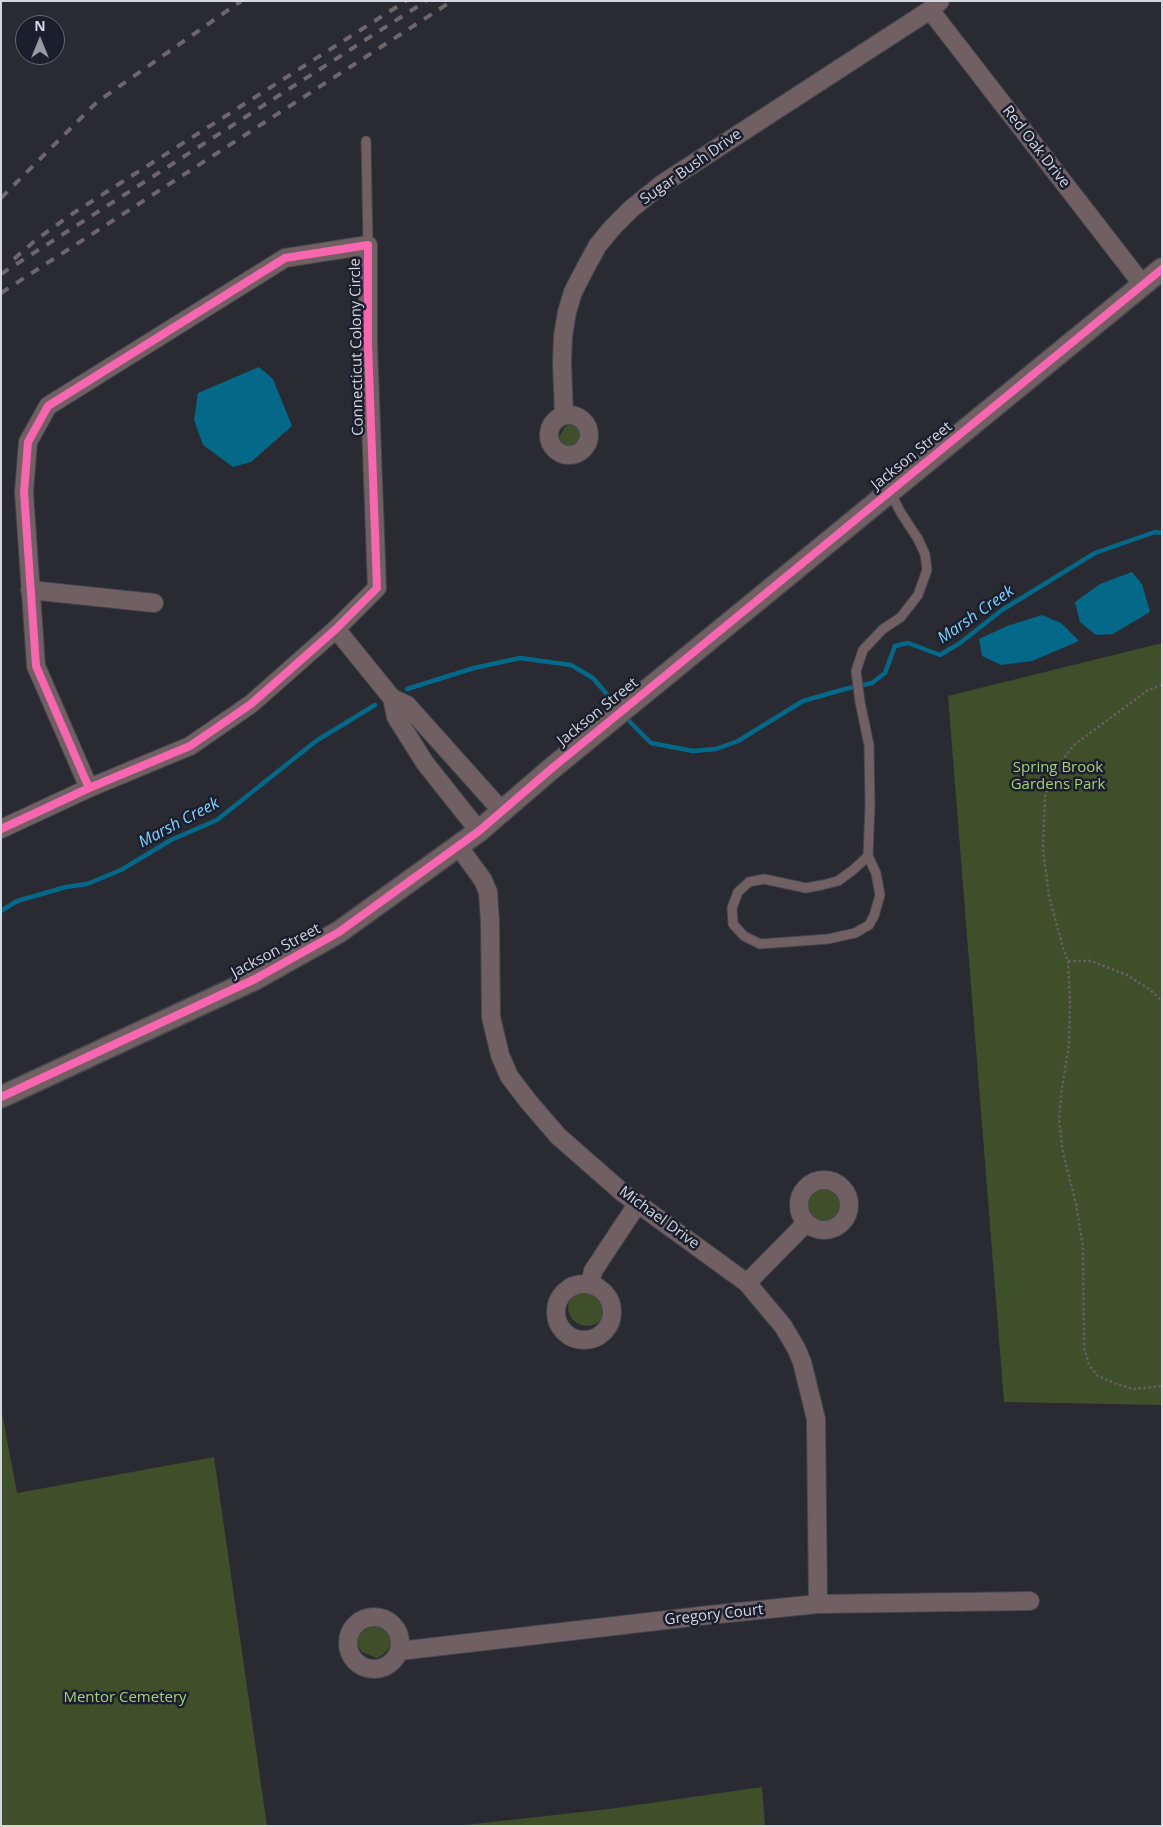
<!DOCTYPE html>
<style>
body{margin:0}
#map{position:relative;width:1163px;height:1827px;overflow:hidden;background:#292a32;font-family:"Open Sans",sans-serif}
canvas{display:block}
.frame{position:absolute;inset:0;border:2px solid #d4d6e0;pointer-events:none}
.north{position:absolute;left:15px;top:15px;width:50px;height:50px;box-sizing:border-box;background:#1b1e2c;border:1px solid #656874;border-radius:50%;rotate:0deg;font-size:14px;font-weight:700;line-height:20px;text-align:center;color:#d4d6e0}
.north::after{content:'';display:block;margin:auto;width:18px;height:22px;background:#989aa3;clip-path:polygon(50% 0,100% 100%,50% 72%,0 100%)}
</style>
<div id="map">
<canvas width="1163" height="1827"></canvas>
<div class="frame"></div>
<div class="north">N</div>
</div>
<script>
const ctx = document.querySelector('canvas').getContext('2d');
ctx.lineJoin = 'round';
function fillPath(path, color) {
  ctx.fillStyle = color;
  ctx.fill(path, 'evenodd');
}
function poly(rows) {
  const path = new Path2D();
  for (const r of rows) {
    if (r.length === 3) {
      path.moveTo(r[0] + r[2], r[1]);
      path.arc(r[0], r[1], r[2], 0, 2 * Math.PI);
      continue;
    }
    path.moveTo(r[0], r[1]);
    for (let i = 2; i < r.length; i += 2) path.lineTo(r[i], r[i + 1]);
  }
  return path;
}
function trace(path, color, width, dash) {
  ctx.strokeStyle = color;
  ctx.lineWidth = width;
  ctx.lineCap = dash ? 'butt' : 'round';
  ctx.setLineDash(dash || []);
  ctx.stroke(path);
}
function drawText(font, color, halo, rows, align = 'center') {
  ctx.font = font + ' "Open Sans",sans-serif';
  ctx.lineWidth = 5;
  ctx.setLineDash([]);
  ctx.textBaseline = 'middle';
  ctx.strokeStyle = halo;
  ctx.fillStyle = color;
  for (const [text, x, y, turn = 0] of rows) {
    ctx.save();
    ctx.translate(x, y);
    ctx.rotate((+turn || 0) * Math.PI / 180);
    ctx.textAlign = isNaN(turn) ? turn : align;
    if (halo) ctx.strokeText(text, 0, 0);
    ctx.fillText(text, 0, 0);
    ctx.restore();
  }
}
const green = poly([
 [569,424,583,428,585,433,583,441,575,446,568,447,560,446,559,437,564,428],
 [1162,643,1162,1405,1004,1402,948,696],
 [823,1204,18],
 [587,1307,19],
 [1,1407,17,1493,214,1457,267,1826,1,1826],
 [369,1622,380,1623,391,1631,393,1643,383,1655,377,1658,362,1652,356,1643,358,1635,363,1627],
 [762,1787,765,1826,456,1826,609,1809]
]);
const water = poly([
 [259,367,273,379,292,426,251,462,233,467,203,445,194,420,198,393],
 [1132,572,1142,584,1150,612,1113,634,1096,635,1080,622,1075,602,1100,584],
 [1042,615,1061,623,1079,641,1032,661,1001,665,982,656,979,639,1007,626]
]);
const stream = poly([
 [407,689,474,668,520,658,571,665,593,678,612,700],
 [629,721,651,743,693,751,716,749,738,741,803,701,845,689,872,683,885,673,895,646,908,643,940,655,960,643,1002,610,1095,553,1155,532,1162,533],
 [1,911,17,901,66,887,87,884,121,870,171,840,217,820,316,741,375,705]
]);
const path = poly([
 [1162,685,1148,690,1075,744,1055,769,1045,796,1043,849,1049,896,1063,948,1068,961,1091,961,1127,975,1149,989,1162,1001],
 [1068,961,1070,1001,1069,1044,1061,1095,1059,1120,1063,1153,1076,1204,1083,1247,1084,1347,1089,1365,1098,1376,1114,1383,1133,1389,1162,1386]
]);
const service = poly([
 [366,141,368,245],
 [868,856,876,873,880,895,874,916,869,925,855,933,828,939,760,944,744,936,733,924,732,908,738,892,749,882,764,879,806,888,822,885,838,881,853,870,868,856,870,806,869,745,860,702,856,671,863,650,883,629,901,617,918,595,927,570,925,554,918,539,901,513,890,492]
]);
const minor = poly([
 [930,10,1143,285],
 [569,435,20],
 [564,415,562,363,563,336,567,312,573,292,587,265,598,245,613,227,631,209,662,184,930,10,940,1],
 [30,590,154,603],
 [336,629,392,698,396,717,425,763,479,831],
 [392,698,407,705,501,810],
 [1,829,89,788,190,746,251,704,336,629,377,588,368,344,368,245,285,258,48,406,28,442,24,492,36,666,89,788],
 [458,846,483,880,488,892,490,922,491,1017,500,1055,509,1076,528,1101,558,1136,623,1193,747,1283,783,1326,796,1348,802,1362,816,1419,818,1604],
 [824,1205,25],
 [747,1283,806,1223],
 [584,1312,28],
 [590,1285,593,1271,638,1203],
 [374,1643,26],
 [399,1651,709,1615,818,1604,1030,1601]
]);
const tertiary = poly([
 [1,1097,255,979,339,932,479,831,551,769,1162,269]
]);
const rail = poly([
 [1,198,97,102,241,1],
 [14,259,37,239,75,212,406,1],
 [1,274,426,1],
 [1,293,452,1]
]);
const cycleway = poly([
 [1,829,89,788,190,746,251,704,336,629,377,588,368,344,368,245,285,258,48,406,28,442,24,492,36,666,89,788],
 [1,1097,255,979,339,932,479,831,551,769,1162,269]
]);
const streetNames = [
 ["Red Oak Drive",1036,147,52],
 ["Sugar Bush Drive",691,167,-35],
 ["Connecticut Colony Circle",357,347,-91],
 ["Jackson Street",912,456,-39],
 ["Jackson Street",598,712,-39],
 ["Jackson Street",276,951,-28],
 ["Michael Drive",659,1218,36],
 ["Gregory Court",714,1615,-6]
];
const parkNames = [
 ["Spring Brook",1058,768],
 ["Gardens Park",1058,785],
 ["Mentor Cemetery",125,1698]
];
const waterNames = [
 ["Marsh Creek",976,615,-35],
 ["Marsh Creek",179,823,-28]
];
fillPath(green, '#3e4f29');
fillPath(water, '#046888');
trace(stream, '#046888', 4.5);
trace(service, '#45464d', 11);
trace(minor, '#45464d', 20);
trace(tertiary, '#45464d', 24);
trace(path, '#675e62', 2.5, [2.5, 2.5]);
trace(service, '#706064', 9);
trace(minor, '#706064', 18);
trace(tertiary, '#706064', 21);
trace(rail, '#6e666b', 4, [9, 9]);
trace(cycleway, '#f766af', 8);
drawText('15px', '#d4d6e0', '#1b1e2c', streetNames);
drawText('15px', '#a6d074', '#1b1e2c', parkNames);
drawText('italic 16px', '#7cd5fe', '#1b1e2c', waterNames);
</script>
